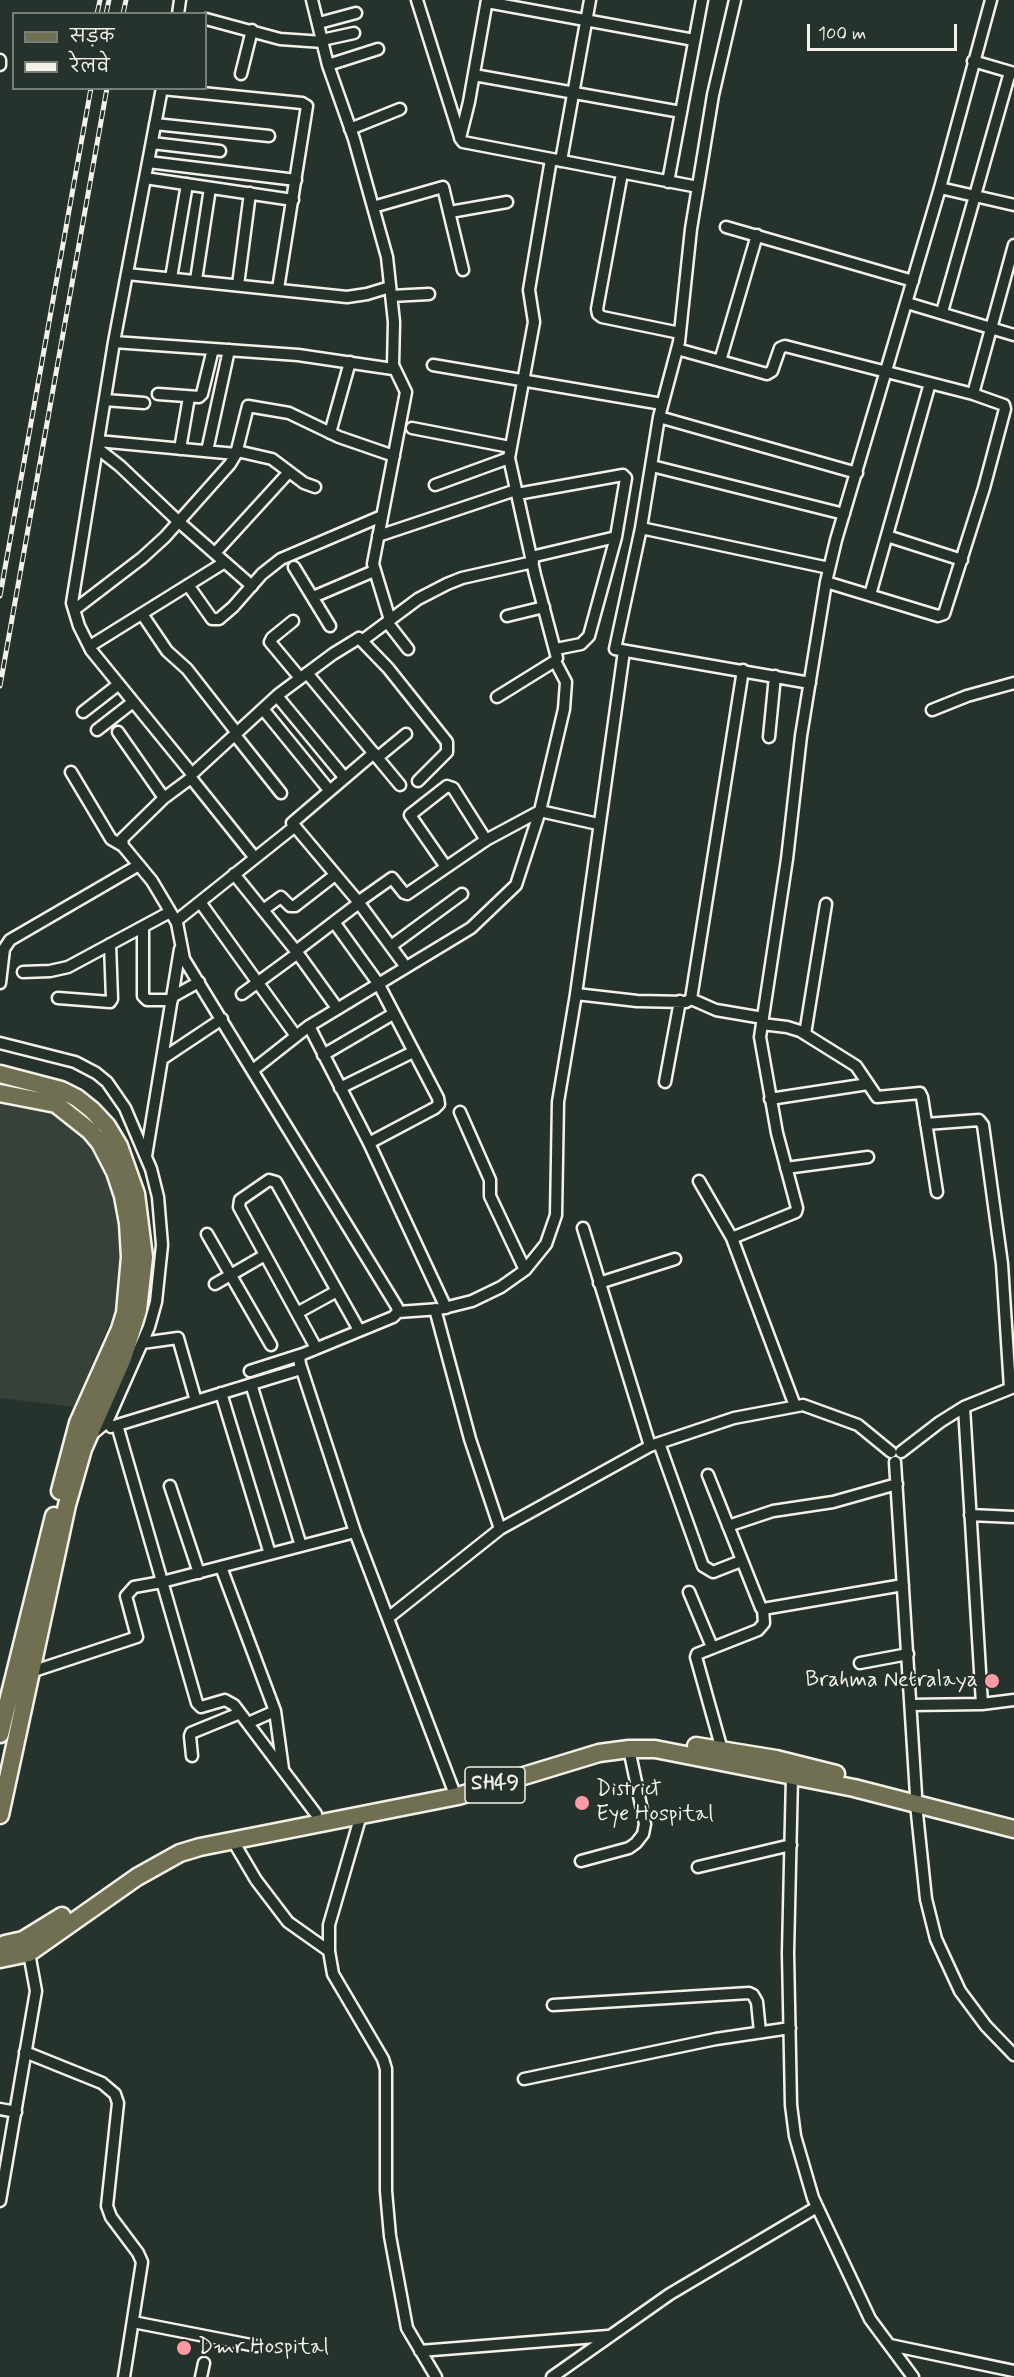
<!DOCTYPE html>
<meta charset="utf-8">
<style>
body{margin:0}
#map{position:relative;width:1014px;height:2377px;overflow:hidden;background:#26332d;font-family:Mynerve,"Playpen Sans Deva",sans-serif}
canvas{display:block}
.legend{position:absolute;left:12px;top:12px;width:195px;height:78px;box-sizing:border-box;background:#26332d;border:2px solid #787f78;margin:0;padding:8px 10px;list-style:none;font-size:18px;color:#f4f1e8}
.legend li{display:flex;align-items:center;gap:12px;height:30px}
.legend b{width:30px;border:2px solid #787f78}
.scale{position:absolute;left:807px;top:24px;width:150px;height:27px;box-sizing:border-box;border:3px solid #f4f1e8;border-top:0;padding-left:8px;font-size:18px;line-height:21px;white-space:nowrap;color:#f4f1e8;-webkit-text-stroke:4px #26332d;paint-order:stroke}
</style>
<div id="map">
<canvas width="1014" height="2377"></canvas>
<ul class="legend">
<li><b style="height:8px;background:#716f52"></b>सड़क</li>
<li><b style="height:8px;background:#f4f1e8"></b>रेलवे</li>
</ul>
<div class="scale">100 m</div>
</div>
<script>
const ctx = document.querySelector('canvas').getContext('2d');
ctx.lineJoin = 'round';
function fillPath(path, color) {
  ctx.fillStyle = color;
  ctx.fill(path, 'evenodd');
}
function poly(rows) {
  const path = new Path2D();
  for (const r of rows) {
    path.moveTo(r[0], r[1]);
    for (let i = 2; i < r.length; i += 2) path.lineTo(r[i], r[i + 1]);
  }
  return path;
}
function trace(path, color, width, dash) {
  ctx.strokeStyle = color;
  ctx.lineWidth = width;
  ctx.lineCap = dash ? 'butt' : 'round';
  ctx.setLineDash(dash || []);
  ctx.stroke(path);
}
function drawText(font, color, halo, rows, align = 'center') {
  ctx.font = font + ' Mynerve,sans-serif';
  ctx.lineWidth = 4.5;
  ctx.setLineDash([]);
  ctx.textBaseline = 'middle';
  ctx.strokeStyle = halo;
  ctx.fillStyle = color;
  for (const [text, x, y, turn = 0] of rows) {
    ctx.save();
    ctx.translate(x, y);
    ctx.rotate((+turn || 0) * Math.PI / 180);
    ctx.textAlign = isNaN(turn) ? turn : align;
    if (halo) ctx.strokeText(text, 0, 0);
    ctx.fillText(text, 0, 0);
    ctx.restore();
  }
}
const built = poly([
 [0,1096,68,1105,109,1149,127,1282,74,1407,0,1398]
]);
const street = poly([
 [312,0,328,65,354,139,387,257,394,322,393,365,406,392,373,564,390,620],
 [417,0,460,137],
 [487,0,469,102,460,138,463,142,698,187],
 [735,0,713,95,691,229,679,342,659,417,641,528,615,649,810,683],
 [487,2,694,40],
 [178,14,180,0],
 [206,19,280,39,323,42],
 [319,23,356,13],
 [322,40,354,33],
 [0,60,0,65],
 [973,61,1014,73],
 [328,65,378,49],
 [241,74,252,30],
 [474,75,681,112],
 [162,88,114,342,72,603,79,626,91,650,192,774,191,778,164,798,122,839,123,846,152,881,177,923,184,959,397,1307,398,1312,393,1317,303,1354,299,1357,300,1364,355,1532,456,1797],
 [162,89,302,103,307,106,278,289],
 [155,124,269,136],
 [350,129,400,109],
 [152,143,220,151],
 [561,161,590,0],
 [148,162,296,180],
 [622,173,597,309,598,314,602,317,680,333],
 [145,178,293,200],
 [668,182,702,0],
 [940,188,1014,205],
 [373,207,443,187,463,270],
 [450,212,507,202],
 [726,227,913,281],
 [127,274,347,297,367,294,390,287],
 [171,278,187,184],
 [196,280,210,188],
 [238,285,250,193],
 [391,296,429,294],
 [907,303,1014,335],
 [942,312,1010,72],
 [114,342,298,355,393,369],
 [677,349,767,374,772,371,780,348,785,346,973,394,1004,405,1005,409,984,488,944,614,938,616,826,582],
 [720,361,757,235],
 [433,365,662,404],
 [158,394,199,397,202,394,213,349],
 [973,394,1014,245],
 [105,400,144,403],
 [659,417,857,473],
 [412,428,510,447],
 [330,433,350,362],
 [98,441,236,454],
 [97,448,120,466,179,522,252,586],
 [180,449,189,397],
 [207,451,229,350],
 [237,451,272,459,304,483,315,487],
 [652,466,844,514],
 [435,485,509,458],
 [517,494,623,475,626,478,616,537,589,636,581,644,556,649],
 [641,528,829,568],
 [378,536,516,490],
 [887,536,962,560],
 [215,553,289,472],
 [531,557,616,537],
 [294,567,330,626],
 [188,585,212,619,219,619,233,607,262,574,281,559,382,516],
 [870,595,930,383],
 [313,597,374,571],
 [74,610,142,558,165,537,230,464,236,454,248,406,289,413,339,437,394,456],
 [142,614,167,651,187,669,237,733],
 [507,616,544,607],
 [293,621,272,638,270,642,300,678],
 [387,622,408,649],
 [363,640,418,599,447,584,462,578,533,562],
 [90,646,225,562],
 [307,673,400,785],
 [277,696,344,777],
 [497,697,555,661,557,658,535,575,509,458,534,322,529,290,551,159],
 [263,709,329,790],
 [932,710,967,696,1014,683],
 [83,712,119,684],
 [97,730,133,702],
 [118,732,164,798],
 [235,735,281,793],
 [769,737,775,676],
 [374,753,292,823,356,899,406,967],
 [378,757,406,734],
 [71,772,111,839,123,846],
 [192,774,279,694,333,654,359,638,388,668,447,742,447,752,418,781],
 [191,778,255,858],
 [446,867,410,815,447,786,453,788,486,840],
 [234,874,296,951,337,1008],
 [200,902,296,1036],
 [358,902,392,878,404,893,407,894,486,840,540,811,598,824],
 [263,910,281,897,290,906,295,906,335,875],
 [176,921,294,827],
 [334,922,378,983,438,1098,439,1104,435,1108,369,1143],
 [143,927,143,996,147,1000,172,1000],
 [391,946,462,894],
 [296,951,359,903],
 [23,972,50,971,68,967,170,912],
 [0,983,4,949,10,940,139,865],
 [242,994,298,953],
 [576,994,624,651],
 [172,997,199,982],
 [58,998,110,1002,112,999,110,944],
 [691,999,716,1010,763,1018],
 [762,1024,787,1027,800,1031,856,1066,877,1097,920,1093,922,1097,937,1192],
 [309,1026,369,1143,446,1308],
 [805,1034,826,904],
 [0,1043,75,1062,96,1073,107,1082,125,1108,151,1169,158,1197,162,1245,156,1302,149,1327,107,1422,91,1435],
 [323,1055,393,1014],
 [162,1059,222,1019],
 [253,1070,309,1026,471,928,516,885,540,811,564,709,566,682,555,661],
 [665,1082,680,1001],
 [340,1088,413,1052],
 [770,1099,868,1084],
 [460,1112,490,1180,490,1196,525,1270],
 [926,1124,979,1120,983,1125,1002,1264,1010,1388],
 [146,1156,180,949],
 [786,1168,868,1157],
 [699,1181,732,1238,795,1406],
 [583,1228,650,1446],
 [207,1234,271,1345],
 [732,1238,796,1212,797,1208,777,1133,760,1037,787,859,801,736,826,582,836,540,940,188,991,0],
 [599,1283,675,1259],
 [215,1284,265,1255],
 [435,1309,470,1439,500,1529],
 [398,1312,440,1309,472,1301,501,1287,525,1270,546,1244,556,1215,558,1102,576,994,637,1001,686,1002,691,999,743,670],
 [297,1313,337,1291],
 [142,1343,178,1338,196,1401],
 [316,1348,239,1207,240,1200,269,1180,276,1182,359,1330],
 [250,1371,303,1354],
 [251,1384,301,1546],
 [221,1393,270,1554],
 [964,1407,982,1704],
 [117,1425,197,1703,201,1707,225,1700,234,1705,316,1814],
 [111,1427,301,1369],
 [659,1443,703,1566,713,1572,741,1561],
 [901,1452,940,1422,964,1407,1014,1387],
 [895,1462,916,1795],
 [708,1475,761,1608,763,1609,903,1585],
 [170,1486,199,1573],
 [970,1515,1014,1517],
 [728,1526,773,1511,833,1502,897,1484],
 [221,1567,275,1711,283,1769],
 [689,1592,712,1647],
 [388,1618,500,1529,650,1446,734,1418,803,1405,858,1425,891,1452],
 [860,1663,908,1654],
 [31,1672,137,1637,126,1596,134,1587,162,1582,355,1532],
 [911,1705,982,1704,1014,1700],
 [248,1723,275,1711],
 [722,1750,696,1657,697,1654,758,1630,764,1623,763,1609],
 [192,1756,190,1736,191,1733,240,1713],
 [792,1776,788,1953,791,2105,795,2136,813,2198,870,2319,913,2377],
 [916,1804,926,1899,936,1939,960,1991,986,2026,1014,2055],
 [361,1815,329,1925,329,1951,333,1974,383,2059,386,2069,386,2191,390,2236,407,2328,436,2377],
 [233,1841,256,1880,288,1922,329,1951],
 [581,1861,629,1848,636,1843,643,1834,645,1824,629,1749],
 [698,1867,791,1845],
 [553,2005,749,1993,753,1995,757,2002,760,2032],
 [25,2052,102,2083,115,2094,118,2103,107,2206,111,2217,138,2253,142,2262,124,2377],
 [524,2079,716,2039,790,2028],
 [0,2109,16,2112],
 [0,2201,36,1991,29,1953],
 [133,2322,256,2346],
 [890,2345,1014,2371],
 [420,2351,608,2336],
 [201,2377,204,2363],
 [552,2377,670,2294,817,2207]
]);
const primary = poly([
 [0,1074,61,1090,77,1098,92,1110,107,1126,119,1146,136,1194,144,1257,138,1310,123,1358,83,1449,67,1505,0,1815],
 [0,1093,56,1104,90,1131,100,1143,115,1172,123,1196,128,1223,130,1257,125,1313,120,1329,78,1423,60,1491],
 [0,1734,54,1516],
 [696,1746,776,1759,836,1774],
 [5,1944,23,1940,62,1916],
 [0,1959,29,1953,137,1877,180,1853,200,1847,458,1796,599,1753,629,1749,655,1749,854,1788,1014,1829]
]);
const rail = poly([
 [97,14,100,0],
 [106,14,109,0],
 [123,14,126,0],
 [0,596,91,88],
 [0,686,107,88]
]);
const markers = [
 [992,1681,8,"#ff9aa2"],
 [582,1803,8,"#ff9aa2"],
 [184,2348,8,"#ff9aa2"]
];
const shields = [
 [495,1785,60]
];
const shieldNames = [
 ["SH49",495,1785]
];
const poiNames = [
 ["Brahma Netralaya",978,1681,"right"],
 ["District",596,1790],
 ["Eye Hospital",596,1815],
 ["Dmr Hospital",198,2348]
];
fillPath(built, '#384137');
trace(street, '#f4f1e8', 15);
trace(primary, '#f4f1e8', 21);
trace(street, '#26332d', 10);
trace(primary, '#716f52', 16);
trace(rail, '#f4f1e8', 5);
trace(rail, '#26332d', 3, [9]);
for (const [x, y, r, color] of markers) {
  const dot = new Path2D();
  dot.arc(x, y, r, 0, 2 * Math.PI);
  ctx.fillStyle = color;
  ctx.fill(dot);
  trace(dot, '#26332d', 2);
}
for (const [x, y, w] of shields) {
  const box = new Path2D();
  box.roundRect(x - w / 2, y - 18, w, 36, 4.5);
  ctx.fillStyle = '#26332d';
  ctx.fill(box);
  trace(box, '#f4f1e8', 1.5);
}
drawText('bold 21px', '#f4f1e8', null, shieldNames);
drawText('22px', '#f4f1e8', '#26332d', poiNames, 'left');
</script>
